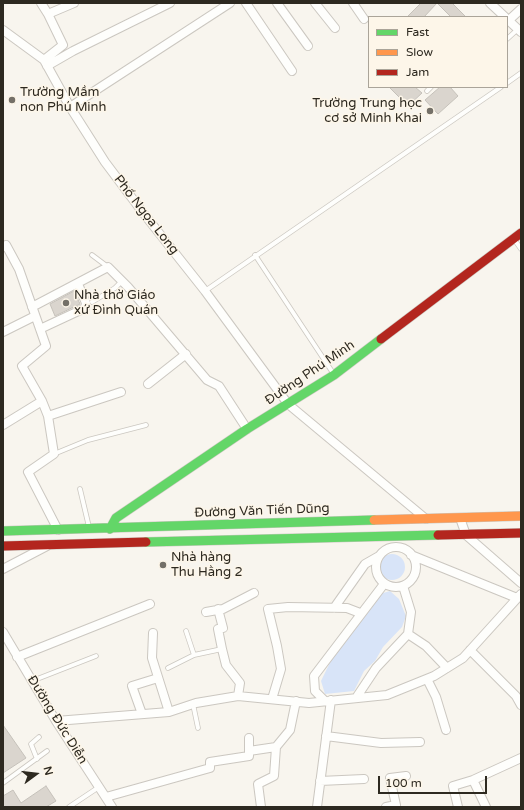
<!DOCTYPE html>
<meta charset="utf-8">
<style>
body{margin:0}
#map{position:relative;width:524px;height:810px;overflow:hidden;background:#f8f5ee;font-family:"Varela Round",sans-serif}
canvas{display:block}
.frame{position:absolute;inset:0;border:4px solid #2d2920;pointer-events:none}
.legend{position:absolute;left:368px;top:16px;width:140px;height:72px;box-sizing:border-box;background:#fdf6e9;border:1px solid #aaa499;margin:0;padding:5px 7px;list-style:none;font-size:12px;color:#2d2920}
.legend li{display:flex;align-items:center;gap:8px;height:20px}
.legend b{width:20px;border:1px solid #aaa499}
.north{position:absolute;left:16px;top:754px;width:40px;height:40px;-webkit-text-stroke:3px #fdf6e9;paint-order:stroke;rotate:75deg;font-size:11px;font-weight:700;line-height:16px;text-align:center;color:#2d2920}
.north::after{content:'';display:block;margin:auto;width:14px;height:18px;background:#2d2920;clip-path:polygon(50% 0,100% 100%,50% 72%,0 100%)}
.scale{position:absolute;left:378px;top:776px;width:109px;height:18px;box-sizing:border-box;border:2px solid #2d2920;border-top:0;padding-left:5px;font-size:12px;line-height:14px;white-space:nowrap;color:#2d2920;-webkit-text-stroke:3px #fdf6e9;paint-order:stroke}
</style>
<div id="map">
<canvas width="524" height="810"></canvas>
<div class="frame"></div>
<ul class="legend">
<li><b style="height:5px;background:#63d668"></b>Fast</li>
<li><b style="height:5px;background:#ff974d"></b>Slow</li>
<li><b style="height:5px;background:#b3261e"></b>Jam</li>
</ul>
<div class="north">N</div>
<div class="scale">100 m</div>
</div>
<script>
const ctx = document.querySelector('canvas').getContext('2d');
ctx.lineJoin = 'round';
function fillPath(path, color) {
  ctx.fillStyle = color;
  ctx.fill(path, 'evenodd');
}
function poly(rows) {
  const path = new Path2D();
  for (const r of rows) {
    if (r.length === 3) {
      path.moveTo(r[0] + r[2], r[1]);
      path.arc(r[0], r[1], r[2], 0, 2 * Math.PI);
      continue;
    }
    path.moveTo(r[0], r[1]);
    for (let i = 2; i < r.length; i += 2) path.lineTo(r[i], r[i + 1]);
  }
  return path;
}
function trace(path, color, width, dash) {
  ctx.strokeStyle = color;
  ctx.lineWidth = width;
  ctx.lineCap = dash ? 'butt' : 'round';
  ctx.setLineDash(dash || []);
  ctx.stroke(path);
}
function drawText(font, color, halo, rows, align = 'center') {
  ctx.font = font + ' "Varela Round",sans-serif';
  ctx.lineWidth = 3;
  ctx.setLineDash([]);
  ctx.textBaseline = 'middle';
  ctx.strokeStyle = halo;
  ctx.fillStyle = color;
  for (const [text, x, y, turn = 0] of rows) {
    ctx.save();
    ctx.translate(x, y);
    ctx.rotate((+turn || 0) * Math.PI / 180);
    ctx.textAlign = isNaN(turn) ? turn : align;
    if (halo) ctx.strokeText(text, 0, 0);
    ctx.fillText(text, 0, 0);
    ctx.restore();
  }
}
const water = poly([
 [392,567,13],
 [390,591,399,599,406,616,402,627,383,647,375,661,364,671,354,691,325,694,321,681,335,652,380,594]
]);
const building = poly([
 [421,3,452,3,466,17,451,17,437,3,424,17,407,17,421,3],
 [389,87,415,87,422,93,408,106,389,87],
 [440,87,450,87,458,96,438,114,425,100,440,87],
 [74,291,80,304,55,316,50,304,74,291],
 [3,725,26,758,3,773,3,725],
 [46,786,56,801,46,807,3,807,3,796,13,790,21,803,46,786]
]);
const lane = poly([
 [507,39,518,29],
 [507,83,521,73],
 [427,91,431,87],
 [514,239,521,249],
 [92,255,108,267],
 [255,255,333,373],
 [205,291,501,87],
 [92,302,115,288,122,281],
 [54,454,88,440,146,425],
 [80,489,89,527],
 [186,631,194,655],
 [168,668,194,655,222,649],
 [32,681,96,656],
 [193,704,198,728],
 [37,759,31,744,39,737],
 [3,783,47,751],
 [69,807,99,787]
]);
const street = poly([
 [41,3,48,14,63,45,44,60],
 [246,3,292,71],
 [277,3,308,46],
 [315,3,335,28],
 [353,3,364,19],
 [490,3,505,17],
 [48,14,74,3],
 [507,19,521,32],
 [509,20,521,9],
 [3,30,44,60,70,107,105,162,144,214,205,291,288,404,426,519],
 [47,66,73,51,170,3],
 [70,107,230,3],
 [3,247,6,245,19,269,46,346,22,366,42,401,48,416,54,454,28,472,58,530],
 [32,307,108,267,128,287,207,380,219,386,247,429],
 [40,329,85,308,86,303,78,284],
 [3,332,35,316],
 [148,384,186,354],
 [48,416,121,392],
 [3,425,42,401],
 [460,518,466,535,521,583],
 [396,567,20],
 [411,555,517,598],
 [3,569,47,546],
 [334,608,365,564,379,556],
 [218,609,223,628,218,629,222,649,226,665,240,683,238,696],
 [206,612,223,609,254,593],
 [3,632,56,721,112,807],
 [153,633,152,658,169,712],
 [408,634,426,646,447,668],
 [470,650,516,696,521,705],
 [17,657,150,604],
 [427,679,436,697,446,730],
 [356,698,376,668,408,634,411,612,403,586],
 [272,699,281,669,277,646,268,609,288,607,347,608,360,613],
 [325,701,315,691,314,676,384,584],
 [142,714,132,686,158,678],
 [56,721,169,712,196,703,238,696,309,703,387,695,434,676,463,658,521,594],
 [326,736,381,743,420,742],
 [249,751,249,738],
 [473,780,486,807],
 [320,781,364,779],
 [106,797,210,768,210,762,249,756,249,751,276,747],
 [261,807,258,784,274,776,276,747,290,730,296,701],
 [317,807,331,700],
 [386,807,396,805,390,778,406,776],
 [458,807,453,786,473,780,521,758]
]);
const fast = poly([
 [110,529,116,518,247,429,334,375,381,339],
 [3,531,374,520],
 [146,542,438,535]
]);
const slow = poly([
 [374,520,521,516]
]);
const jam = poly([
 [381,339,521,233],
 [438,535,521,533],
 [3,546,146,542]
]);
const markers = [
 [12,100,4,"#747068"],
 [430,111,4,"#747068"],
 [66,303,4,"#747068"],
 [163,565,4,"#747068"]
];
const poiNames = [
 ["Trường Mầm",20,93],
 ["non Phú Minh",20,108],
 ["Trường Trung học",422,104,"right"],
 ["cơ sở Minh Khai",422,119,"right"],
 ["Nhà thờ Giáo",74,296],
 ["xứ Đình Quán",74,311],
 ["Nhà hàng",171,558],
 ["Thu Hằng 2",171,573]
];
const streetNames = [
 ["Phố Ngọa Long",146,215,52],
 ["Đường Phú Minh",310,373,-34],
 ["Đường Văn Tiến Dũng",262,511,-2],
 ["Đường Đức Diễn",57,720,58]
];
fillPath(water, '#d8e4f8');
fillPath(building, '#dad5ce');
trace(building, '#c5c1ba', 1);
trace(lane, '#cbc7c0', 5.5);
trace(street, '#cbc7c0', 10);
trace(fast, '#cbc7c0', 10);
trace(slow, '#cbc7c0', 10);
trace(jam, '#cbc7c0', 10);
trace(lane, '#fefefc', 4);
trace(street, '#fefefc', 8);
trace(fast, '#63d668', 9);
trace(slow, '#ff974d', 9);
trace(jam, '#b3261e', 9);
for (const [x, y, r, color] of markers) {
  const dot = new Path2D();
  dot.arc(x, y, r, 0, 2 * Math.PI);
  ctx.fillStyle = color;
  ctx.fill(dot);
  trace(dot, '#fdf6e9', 1.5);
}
drawText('13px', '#2d2920', '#fdf6e9', poiNames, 'left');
drawText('13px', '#2d2920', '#fdf6e9', streetNames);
</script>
